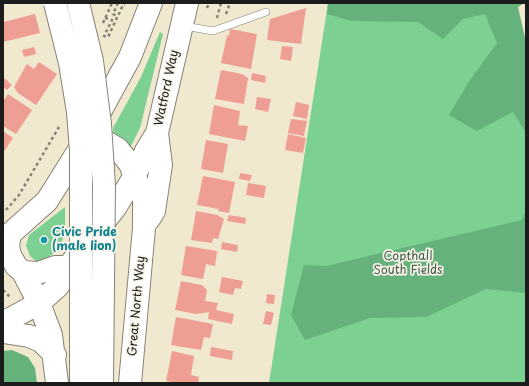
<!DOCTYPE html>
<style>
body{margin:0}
#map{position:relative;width:529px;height:386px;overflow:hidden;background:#f1e8d0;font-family:"Playpen Sans",sans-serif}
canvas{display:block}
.frame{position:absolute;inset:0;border:4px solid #1c1c1c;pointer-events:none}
</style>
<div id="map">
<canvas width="529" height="386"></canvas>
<div class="frame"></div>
</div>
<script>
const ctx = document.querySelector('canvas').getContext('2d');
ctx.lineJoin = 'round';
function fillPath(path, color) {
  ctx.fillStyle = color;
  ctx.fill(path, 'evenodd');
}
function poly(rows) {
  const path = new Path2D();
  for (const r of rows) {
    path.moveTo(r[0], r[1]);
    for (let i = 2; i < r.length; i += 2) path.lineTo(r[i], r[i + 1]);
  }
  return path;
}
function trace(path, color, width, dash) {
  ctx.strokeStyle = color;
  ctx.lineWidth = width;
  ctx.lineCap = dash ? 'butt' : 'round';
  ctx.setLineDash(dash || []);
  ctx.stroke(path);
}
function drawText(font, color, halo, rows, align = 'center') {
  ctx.font = font + ' "Playpen Sans",sans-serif';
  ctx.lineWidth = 3.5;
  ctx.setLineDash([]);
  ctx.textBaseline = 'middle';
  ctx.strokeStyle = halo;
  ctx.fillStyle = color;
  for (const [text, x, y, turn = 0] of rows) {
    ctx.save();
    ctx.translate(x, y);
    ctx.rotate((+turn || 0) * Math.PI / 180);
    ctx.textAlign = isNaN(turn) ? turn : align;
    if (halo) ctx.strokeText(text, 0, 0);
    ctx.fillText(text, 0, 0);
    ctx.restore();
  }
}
const green = poly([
 [328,3,490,3,526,115,526,383,269,383],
 [160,32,163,34,140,128,128,152,114,141,113,128,141,77],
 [65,207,65,232,60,247,45,261,36,261,30,256,26,246,29,235]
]);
const forest = poly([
 [328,3,524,3,518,7,526,42,526,133,513,112,477,131,449,115,470,80,497,43,485,14,463,19,443,39,418,22,351,21,327,14],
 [526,209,526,293,486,289,426,317,370,318,305,340,291,315,304,265,326,266,522,220],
 [12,350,28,357,35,368,37,383,3,383,3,351]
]);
const building = poly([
 [306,8,301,44,267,40,270,19],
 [35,14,40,33,3,42,3,22],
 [230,29,257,34,251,69,221,63,227,35,229,36],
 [282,46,293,47,291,61,280,59],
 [34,47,36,54,24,57,22,50],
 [39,62,57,74,36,105,18,93,14,87,27,64,34,69],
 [221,70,242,74,248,78,244,104,215,99],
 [252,73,266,76,265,83,251,80],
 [3,77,12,85,7,90,3,87],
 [8,94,32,110,16,134,3,126,3,102],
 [257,97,271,99,268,112,255,109],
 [296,102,309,105,307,119,293,116],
 [214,105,240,111,238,125,248,126,245,141,209,134],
 [291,119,307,121,304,136,288,133],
 [3,131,13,138,3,153],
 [288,134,306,138,303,153,285,150],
 [206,140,228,144,223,173,201,169],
 [240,173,252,175,250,181,239,179],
 [203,176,235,182,229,213,218,211,219,209,197,205],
 [248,183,266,186,264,198,246,195],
 [196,211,217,215,224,219,218,239,213,238,212,243,191,240],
 [229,215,246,218,245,224,227,221],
 [222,242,238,245,237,252,221,249],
 [186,246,217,251,215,266,206,264,203,279,181,275],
 [222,277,243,281,241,289,235,288,233,295,219,292],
 [181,281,202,285,207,290,205,301,218,303,216,310,234,314,232,324,208,319,209,312,196,314,175,310],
 [267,294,275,295,274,304,266,303],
 [266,311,274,313,271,325,263,324],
 [176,317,213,324,210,338,204,337,201,350,171,345],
 [211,347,233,351,232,360,210,356],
 [172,351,194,356,191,375,199,377,198,383,179,383,166,381]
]);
const path = poly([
 [118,3,113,14,118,17],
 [207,8,209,3],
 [226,14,230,3],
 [105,18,112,20,104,36,108,37,123,5,125,5],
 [217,18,221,3],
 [103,23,112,3],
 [6,210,19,195,59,127],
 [3,290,11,298]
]);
const lane = poly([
 [184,26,213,31,266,12]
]);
const highway = poly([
 [85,144,95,141,106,142,118,149,130,164,144,199,144,228,130,383],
 [149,219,154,211,161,165,157,133],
 [10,234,8,246,10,255,16,266,23,272,38,273,55,267,68,267],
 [3,244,10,234,47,201,82,145,130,57,151,3],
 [23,272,39,303,51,335,57,383],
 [3,323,39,303,58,286,68,267,115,208,134,177,146,151,157,133,187,3],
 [3,332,29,336,41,341,55,355]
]);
const highwayBridge = poly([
 [55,3,70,63,78,112,81,151,81,383],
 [78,3,92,61,100,124,104,186,102,383]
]);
const markers = [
 [44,240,4,"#0f9aa8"]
];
const streetNames = [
 ["Watford Way",167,88,-78],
 ["Great North Way",137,306,-85]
];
const cultureNames = [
 ["Civic Pride",52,233],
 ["(male lion)",52,247]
];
const parkNames = [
 ["Copthall",408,257],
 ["South Fields",408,271]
];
fillPath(green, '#7cd092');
fillPath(forest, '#65b27c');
fillPath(building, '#ef9e94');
trace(lane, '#868276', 8);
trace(highway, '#868276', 24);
trace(path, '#868276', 2.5, [3, 3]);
trace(lane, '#fff', 7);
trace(highway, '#fff', 22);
trace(highwayBridge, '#868276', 24, []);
trace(highwayBridge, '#fff', 22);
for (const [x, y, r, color] of markers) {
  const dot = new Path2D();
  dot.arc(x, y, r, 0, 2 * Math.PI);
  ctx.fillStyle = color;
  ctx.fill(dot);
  trace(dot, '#f7f3e8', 1.5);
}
drawText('12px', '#1c1c1c', '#f7f3e8', streetNames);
drawText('bold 12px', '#0d838f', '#f7f3e8', cultureNames, 'left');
drawText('12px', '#3e5b45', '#f7f3e8', parkNames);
</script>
